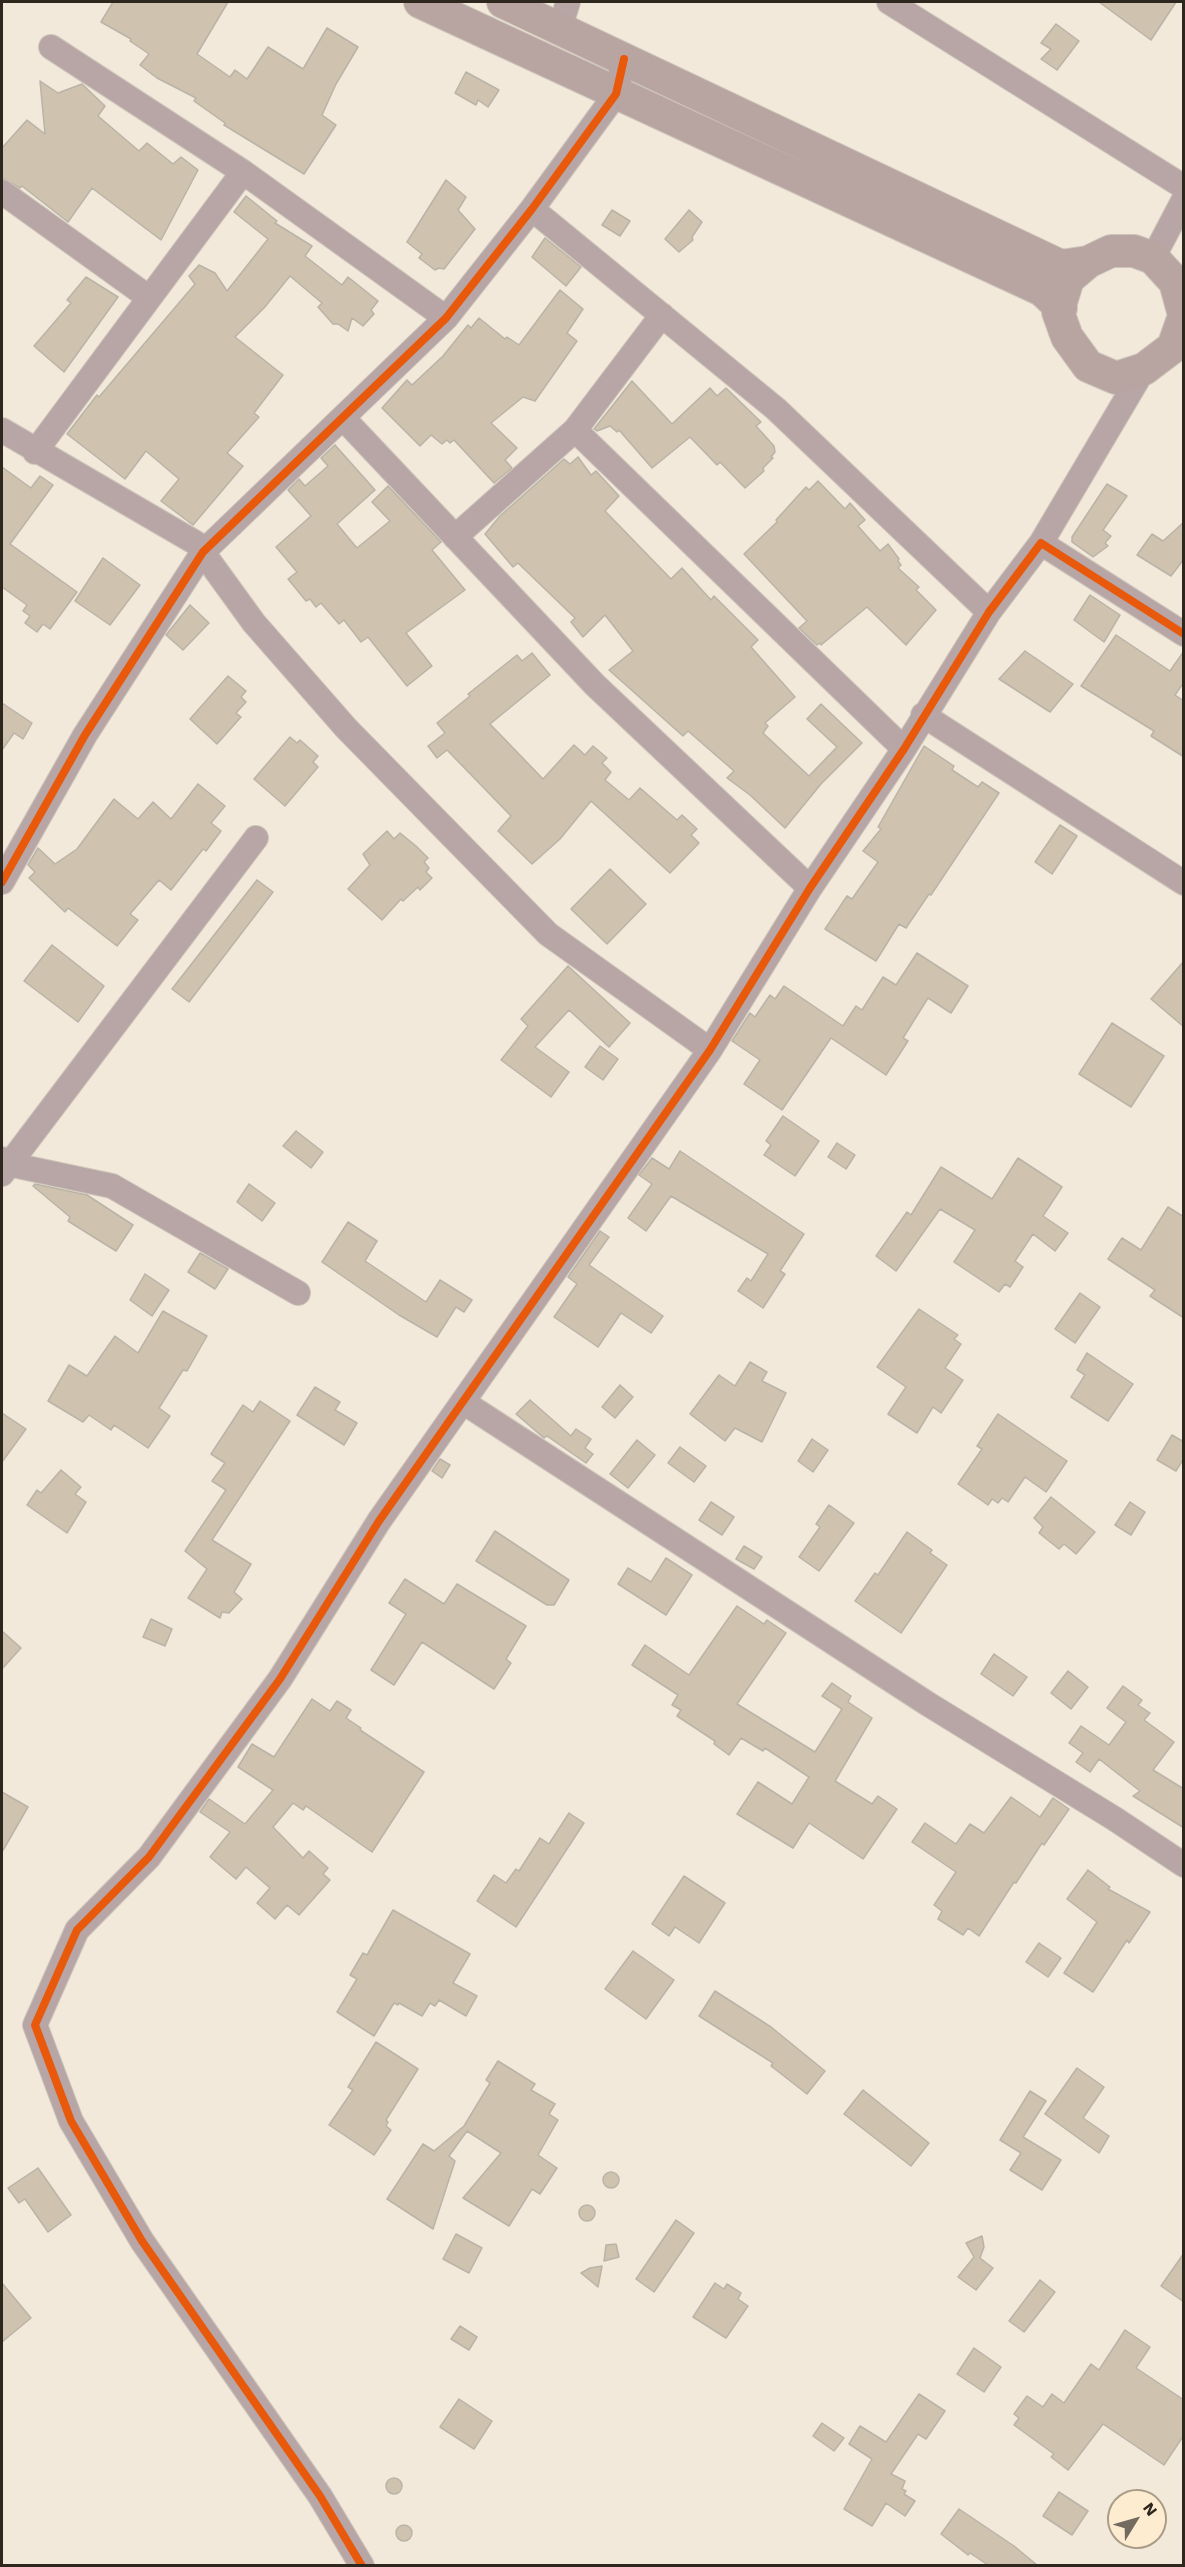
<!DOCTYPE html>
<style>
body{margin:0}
#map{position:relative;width:1185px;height:2567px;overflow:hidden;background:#f2e9da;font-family:"Work Sans",sans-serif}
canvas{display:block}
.frame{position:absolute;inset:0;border:3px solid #2e271d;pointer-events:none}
.north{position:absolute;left:1107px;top:2489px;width:60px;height:60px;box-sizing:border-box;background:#fdecd0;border:2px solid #aa9d88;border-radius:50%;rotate:53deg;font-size:16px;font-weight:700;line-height:24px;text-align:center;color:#2e271d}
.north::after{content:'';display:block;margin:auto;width:21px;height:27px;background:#736b5f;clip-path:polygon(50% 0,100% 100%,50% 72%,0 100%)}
</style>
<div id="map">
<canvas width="1185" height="2567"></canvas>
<div class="frame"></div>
<div class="north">N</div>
</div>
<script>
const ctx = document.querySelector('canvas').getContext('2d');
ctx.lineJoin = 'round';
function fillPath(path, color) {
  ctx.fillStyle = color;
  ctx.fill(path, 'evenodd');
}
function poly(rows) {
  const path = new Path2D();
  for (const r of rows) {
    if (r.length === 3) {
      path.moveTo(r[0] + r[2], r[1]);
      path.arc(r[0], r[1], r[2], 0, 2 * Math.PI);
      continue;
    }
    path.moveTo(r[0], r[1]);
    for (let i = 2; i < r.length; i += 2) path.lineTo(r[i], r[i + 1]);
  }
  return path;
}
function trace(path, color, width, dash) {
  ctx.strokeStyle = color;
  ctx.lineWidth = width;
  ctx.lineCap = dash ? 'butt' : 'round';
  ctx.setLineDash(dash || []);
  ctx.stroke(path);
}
const building = poly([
 [113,2,228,2,197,54,230,77,235,70,247,79,268,47,303,69,327,28,358,47,336,84,322,115,336,125,304,174,224,125,225,123,194,101,196,98,157,78,140,65,149,54,130,41,131,39,101,22,113,2],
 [1099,2,1176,2,1151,40,1099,2],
 [1056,24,1079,41,1057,70,1041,59,1051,49,1041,43,1056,24],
 [466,72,499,90,488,107,478,100,476,105,455,93,466,72],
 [40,81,58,93,82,84,105,106,98,116,139,151,147,143,173,164,181,157,198,170,161,240,92,188,68,222,22,186,20,188,2,178,2,148,27,120,45,134,40,81],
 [446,180,466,197,458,210,475,229,444,269,439,268,435,270,419,258,422,254,407,242,446,180],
 [246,196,277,221,275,223,312,246,305,256,342,285,348,277,378,301,371,310,374,314,363,326,352,318,348,331,338,324,333,324,318,307,322,303,290,276,264,308,235,337,283,375,254,413,259,417,227,453,243,466,193,525,161,501,179,479,146,451,125,479,67,434,97,395,99,397,195,284,189,276,199,265,215,273,227,291,268,239,234,212,246,196],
 [612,210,630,221,620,236,602,225,612,210],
 [689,210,702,222,692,237,693,240,679,252,665,239,689,210],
 [545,238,581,267,566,286,532,257,545,238],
 [86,277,118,297,64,372,34,346,71,303,67,300,86,277],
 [560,290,583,309,567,333,577,341,535,401,523,397,491,423,517,448,505,460,512,468,494,483,454,440,450,443,447,440,442,444,431,435,420,446,382,408,407,380,412,385,443,356,468,325,471,328,479,318,505,339,507,337,519,345,560,290],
 [632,381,672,424,710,388,717,396,726,388,761,422,756,426,774,446,775,452,771,457,773,458,763,468,764,471,745,488,720,462,717,465,690,437,652,468,619,430,617,432,610,426,597,431,594,429,632,381],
 [335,445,375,490,337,524,357,548,390,521,372,502,388,486,441,542,432,550,465,590,406,633,432,666,407,686,368,637,361,642,344,620,339,624,321,603,316,607,310,599,306,601,288,579,297,572,276,547,311,516,288,490,299,479,305,486,328,466,321,458,335,445],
 [578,457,591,475,596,471,619,496,605,511,671,579,682,568,711,600,714,596,758,640,751,647,795,697,765,723,768,726,763,733,809,776,837,747,807,719,821,704,862,743,821,784,785,828,750,795,727,778,734,771,688,731,683,736,609,670,633,651,605,615,583,637,571,622,575,618,518,563,513,567,485,534,500,516,564,459,570,464,578,457],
 [2,467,31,488,40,476,53,485,10,544,77,592,50,629,43,624,37,632,25,623,30,616,23,611,27,605,2,587,2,467],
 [818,481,845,509,850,503,865,520,858,526,880,551,888,544,899,559,898,561,901,565,898,568,919,587,916,590,936,610,906,645,867,607,821,645,820,643,817,645,799,628,807,621,744,554,777,522,776,520,806,487,809,490,818,481],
 [1107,484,1127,496,1103,530,1111,536,1105,543,1108,546,1093,557,1072,542,1072,537,1107,484],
 [1184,522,1184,559,1171,576,1137,555,1152,534,1163,541,1184,522],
 [103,558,140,585,110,625,75,601,103,558],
 [1090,595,1120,615,1104,642,1074,620,1090,595],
 [190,605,209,623,183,650,166,635,190,605],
 [1116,635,1170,671,1184,651,1184,682,1175,695,1184,701,1184,757,1151,736,1154,731,1081,686,1116,635],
 [1025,651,1073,684,1050,712,999,679,1025,651],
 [532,653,550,675,490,724,543,779,574,745,585,755,593,746,607,758,602,763,611,772,605,780,629,800,640,788,677,820,682,815,697,829,691,835,699,843,670,873,591,801,560,839,532,864,498,831,511,816,447,750,437,758,428,746,445,733,437,723,470,696,468,694,517,655,522,661,532,653],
 [228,676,246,691,241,697,246,702,236,713,241,717,217,744,190,719,228,676],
 [2,703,32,723,23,739,14,733,2,750,2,703],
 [290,737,297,743,300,740,318,756,313,762,318,767,285,806,254,779,290,737],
 [924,746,954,766,952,770,978,787,982,782,999,793,931,895,929,894,906,928,899,924,876,961,825,929,847,896,852,899,878,862,863,851,881,829,878,827,924,746],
 [198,784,225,806,211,823,221,831,206,851,203,849,171,890,159,880,130,914,138,920,117,946,68,908,65,912,29,878,35,872,28,865,38,848,55,864,77,849,114,799,138,819,153,802,171,819,198,784],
 [1060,825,1077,836,1052,874,1035,862,1060,825],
 [387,831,394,839,400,833,416,846,428,858,424,862,429,868,426,872,432,878,420,890,418,887,403,901,401,899,382,920,348,889,370,865,363,854,387,831],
 [610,869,646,904,607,944,571,909,610,869],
 [257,880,273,892,189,1002,172,989,257,880],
 [52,945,104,986,78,1022,24,981,52,945],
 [917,953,968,986,951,1013,928,998,903,1038,908,1041,886,1075,831,1038,782,1110,744,1084,760,1060,732,1041,750,1013,755,1017,770,995,775,999,784,986,843,1026,856,1006,862,1010,883,977,896,985,917,953],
 [1184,961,1184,1027,1151,999,1184,961],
 [568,966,630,1023,609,1047,569,1010,535,1047,569,1072,551,1097,501,1060,528,1026,521,1019,568,966],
 [1112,1023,1164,1056,1131,1107,1079,1074,1112,1023],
 [600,1046,618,1059,603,1080,585,1067,600,1046],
 [783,1116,819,1141,795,1176,764,1155,771,1145,766,1141,783,1116],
 [296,1131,323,1152,311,1168,283,1146,296,1131],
 [837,1143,855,1155,846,1169,828,1157,837,1143],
 [680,1151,804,1234,780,1271,785,1274,763,1308,738,1291,747,1278,751,1281,768,1254,671,1196,646,1231,628,1218,652,1184,639,1175,652,1158,669,1169,680,1151],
 [1018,1158,1062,1187,1043,1216,1068,1233,1055,1251,1033,1234,1015,1261,1023,1267,1010,1287,1005,1284,999,1292,954,1262,975,1230,940,1209,896,1271,876,1256,907,1212,911,1215,941,1167,992,1199,1018,1158],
 [35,1184,87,1195,133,1225,116,1251,68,1221,70,1217,33,1186,35,1184],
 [249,1184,275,1203,262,1221,237,1202,249,1184],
 [1168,1207,1184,1217,1184,1318,1150,1296,1155,1290,1108,1259,1122,1238,1141,1250,1168,1207],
 [348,1222,377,1241,365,1261,426,1302,440,1280,472,1300,464,1312,456,1307,437,1337,399,1315,322,1262,348,1222],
 [600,1231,609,1237,589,1265,663,1316,651,1333,621,1313,598,1347,554,1317,577,1284,568,1277,600,1231],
 [200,1253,228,1269,215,1289,188,1272,200,1253],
 [145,1274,169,1290,152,1316,130,1300,145,1274],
 [1080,1293,1100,1307,1075,1343,1055,1329,1080,1293],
 [919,1309,958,1335,954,1339,961,1344,945,1368,963,1380,941,1413,933,1407,917,1433,888,1414,906,1387,877,1367,919,1309],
 [163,1311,207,1336,187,1371,183,1370,159,1408,170,1416,148,1448,114,1425,111,1430,89,1415,83,1422,48,1401,69,1365,87,1376,115,1336,138,1353,163,1311],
 [1087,1353,1133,1384,1108,1421,1071,1397,1085,1375,1077,1370,1087,1353],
 [750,1362,767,1372,762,1381,786,1393,762,1442,735,1428,725,1441,690,1414,719,1375,735,1386,750,1362],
 [620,1385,633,1397,615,1418,602,1407,620,1385],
 [315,1387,340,1402,335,1410,357,1423,344,1445,297,1415,315,1387],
 [530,1400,571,1436,576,1429,591,1439,585,1448,593,1454,586,1463,547,1436,544,1438,516,1414,530,1400],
 [260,1401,290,1421,212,1540,251,1564,234,1592,242,1599,229,1613,222,1612,220,1618,188,1598,207,1569,185,1551,226,1490,212,1481,225,1463,211,1454,243,1405,253,1412,260,1401],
 [2,1413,26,1429,2,1462,2,1413],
 [998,1414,1067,1461,1046,1492,1025,1477,1008,1502,1002,1498,998,1503,992,1499,988,1505,958,1484,982,1449,977,1446,998,1414],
 [1172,1435,1184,1442,1184,1458,1176,1471,1157,1460,1172,1435],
 [812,1439,828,1450,813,1472,798,1461,812,1439],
 [637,1440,655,1455,628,1488,610,1474,637,1440],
 [680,1447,706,1466,694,1482,668,1463,680,1447],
 [440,1459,450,1465,442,1478,432,1471,440,1459],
 [61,1470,81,1487,75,1494,86,1502,67,1533,27,1505,37,1490,41,1493,61,1470],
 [1051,1497,1095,1532,1076,1554,1064,1544,1059,1549,1039,1533,1043,1527,1034,1518,1051,1497],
 [711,1502,734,1517,722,1535,699,1520,711,1502],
 [1130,1502,1145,1512,1131,1535,1115,1525,1130,1502],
 [829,1505,854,1523,819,1571,799,1557,820,1527,816,1524,829,1505],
 [495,1531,569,1580,554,1605,547,1605,476,1561,495,1531],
 [907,1532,932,1550,930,1553,947,1565,901,1633,855,1601,875,1573,878,1575,907,1532],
 [744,1546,762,1557,754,1569,736,1559,744,1546],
 [666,1558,692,1575,666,1615,618,1584,628,1568,651,1582,666,1558],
 [405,1579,444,1604,457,1584,526,1626,506,1659,511,1663,494,1689,422,1642,394,1685,371,1670,406,1614,389,1603,405,1579],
 [737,1606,764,1624,767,1620,786,1633,737,1704,815,1752,842,1709,822,1696,832,1683,851,1696,848,1702,872,1718,835,1781,872,1804,878,1796,897,1809,863,1859,809,1823,793,1848,737,1814,758,1782,792,1804,809,1777,765,1748,763,1751,741,1738,729,1755,714,1744,715,1741,677,1716,681,1710,672,1705,678,1695,632,1665,645,1645,689,1675,737,1606],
 [151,1619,172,1629,165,1646,143,1637,151,1619],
 [2,1631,21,1648,2,1669,2,1631],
 [994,1654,1027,1677,1013,1696,981,1674,994,1654],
 [1068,1671,1088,1687,1071,1709,1051,1693,1068,1671],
 [1123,1686,1142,1700,1138,1705,1150,1713,1144,1720,1174,1742,1153,1770,1184,1789,1184,1828,1133,1796,1140,1791,1099,1759,1090,1772,1076,1762,1083,1753,1069,1743,1081,1726,1109,1745,1126,1722,1107,1708,1123,1686],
 [312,1699,330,1711,337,1701,351,1710,346,1718,361,1728,360,1730,424,1772,372,1852,306,1806,303,1810,293,1803,273,1827,303,1858,309,1851,328,1868,323,1874,330,1880,299,1915,287,1905,275,1919,257,1903,270,1888,246,1867,236,1879,210,1857,230,1832,200,1812,209,1799,245,1824,273,1790,238,1767,252,1744,274,1757,312,1699],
 [2,1792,28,1807,2,1852,2,1792],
 [1011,1797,1040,1817,1053,1798,1069,1809,1044,1845,1042,1843,1016,1883,1014,1882,979,1936,968,1928,963,1935,938,1919,942,1911,934,1905,956,1872,912,1842,925,1823,956,1844,970,1824,984,1833,1011,1797],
 [569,1813,584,1823,516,1927,477,1901,494,1875,506,1883,516,1869,519,1871,540,1838,549,1844,569,1813],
 [1088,1870,1110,1887,1108,1889,1150,1912,1129,1943,1127,1940,1093,1992,1064,1973,1097,1922,1067,1899,1088,1870],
 [684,1876,725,1903,699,1943,675,1927,669,1936,652,1924,684,1876],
 [393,1910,470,1954,453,1983,477,1996,466,2016,439,2000,435,2006,430,2003,422,2016,399,2003,398,2005,394,2003,374,2036,337,2012,357,1979,350,1975,363,1953,367,1955,393,1910],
 [1039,1943,1061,1958,1048,1977,1026,1962,1039,1943],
 [633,1951,674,1980,646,2019,605,1989,633,1951],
 [715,1991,771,2027,825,2071,807,2094,771,2066,773,2063,699,2016,715,1991],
 [376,2042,418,2069,386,2120,388,2122,386,2126,391,2130,374,2155,329,2125,353,2090,348,2087,376,2042],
 [498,2061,535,2084,531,2090,555,2104,549,2114,558,2120,538,2155,557,2168,540,2194,532,2189,509,2226,463,2198,501,2153,467,2131,449,2156,455,2161,433,2229,387,2199,423,2144,434,2151,464,2126,490,2083,486,2080,498,2061],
 [1077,2068,1104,2087,1083,2118,1109,2136,1099,2153,1045,2114,1077,2068],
 [863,2090,929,2143,911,2166,844,2114,863,2090],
 [1030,2091,1046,2101,1023,2137,1061,2160,1042,2190,1010,2170,1021,2153,1000,2140,1030,2091],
 [38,2168,71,2215,48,2232,25,2199,19,2203,8,2188,38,2168],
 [611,2180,8],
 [587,2213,8],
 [676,2220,694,2233,654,2292,636,2279,676,2220],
 [456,2234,482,2248,469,2273,443,2259,456,2234],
 [982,2236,984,2247,980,2258,993,2268,976,2290,958,2277,974,2257,966,2243,982,2236],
 [616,2244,619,2257,604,2261,606,2245,616,2244],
 [1184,2253,1184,2302,1161,2286,1184,2253],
 [602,2266,598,2287,581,2273,590,2268,602,2266],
 [1040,2280,1055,2292,1024,2332,1009,2321,1040,2280],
 [2,2283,31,2318,2,2342,2,2283],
 [715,2283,724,2289,727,2284,741,2293,738,2299,748,2306,726,2338,693,2317,715,2283],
 [460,2326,477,2337,469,2350,451,2339,460,2326],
 [1125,2330,1150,2347,1136,2368,1184,2400,1184,2435,1164,2465,1103,2424,1068,2470,1051,2457,1054,2454,1014,2425,1019,2418,1014,2414,1027,2396,1043,2407,1052,2394,1064,2403,1091,2364,1099,2370,1125,2330],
 [974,2348,1001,2367,984,2392,957,2374,974,2348],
 [919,2394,945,2411,926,2439,918,2434,891,2474,905,2481,902,2489,906,2491,904,2494,915,2501,905,2516,886,2503,872,2526,844,2509,872,2459,849,2444,860,2426,886,2442,919,2394],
 [459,2399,492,2421,474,2449,440,2427,459,2399],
 [822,2423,844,2438,834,2451,813,2436,822,2423],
 [394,2486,8],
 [1059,2492,1088,2511,1072,2535,1043,2516,1059,2492],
 [959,2509,1014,2546,1037,2565,988,2565,970,2553,968,2555,941,2534,959,2509],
 [404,2533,8]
]);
const minor = poly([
 [889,2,1184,187],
 [560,28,568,2],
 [51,47,243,172,446,318],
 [2,192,148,297],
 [532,209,776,409,989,612],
 [1153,258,1184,199],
 [344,419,595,685,810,888],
 [2,430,196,543,254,623,346,728,548,934,710,1050],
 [575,430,904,749],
 [35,452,243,172],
 [455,537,575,430,662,315],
 [1041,543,1144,369],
 [923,715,1184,883],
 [2,882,85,735,203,552,446,318,532,209,616,94,624,59],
 [2,1159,8,1164,112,1186,298,1293],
 [2,1174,256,838],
 [463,1402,928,1704,1115,1819,1184,1865],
 [362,2566,320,2496,142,2241,71,2121,35,2025,77,1930,149,1857,280,1679,379,1521,710,1050,810,888,904,749,989,612,1041,543,1184,634]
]);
const major = poly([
 [420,2,1042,290,1061,308],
 [503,2,1061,266,1088,262],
 [1184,315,1175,282,1153,258,1134,251,1111,251,1088,262,1068,279,1058,312,1067,337,1088,366,1116,378,1144,369,1173,347,1184,316]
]);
const cycleway = poly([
 [2,882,85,735,203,552,446,318,532,209,616,94,624,59],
 [362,2566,320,2496,142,2241,71,2121,35,2025,77,1930,149,1857,280,1679,379,1521,710,1050,810,888,904,749,989,612,1041,543,1184,634]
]);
fillPath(building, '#cfc3af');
trace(building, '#bab3a7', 1.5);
trace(minor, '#cdc5ba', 26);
trace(major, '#cdc5ba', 34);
trace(minor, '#b7a6a5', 24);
trace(major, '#b8a5a2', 32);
trace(cycleway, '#e8590c', 8);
</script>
